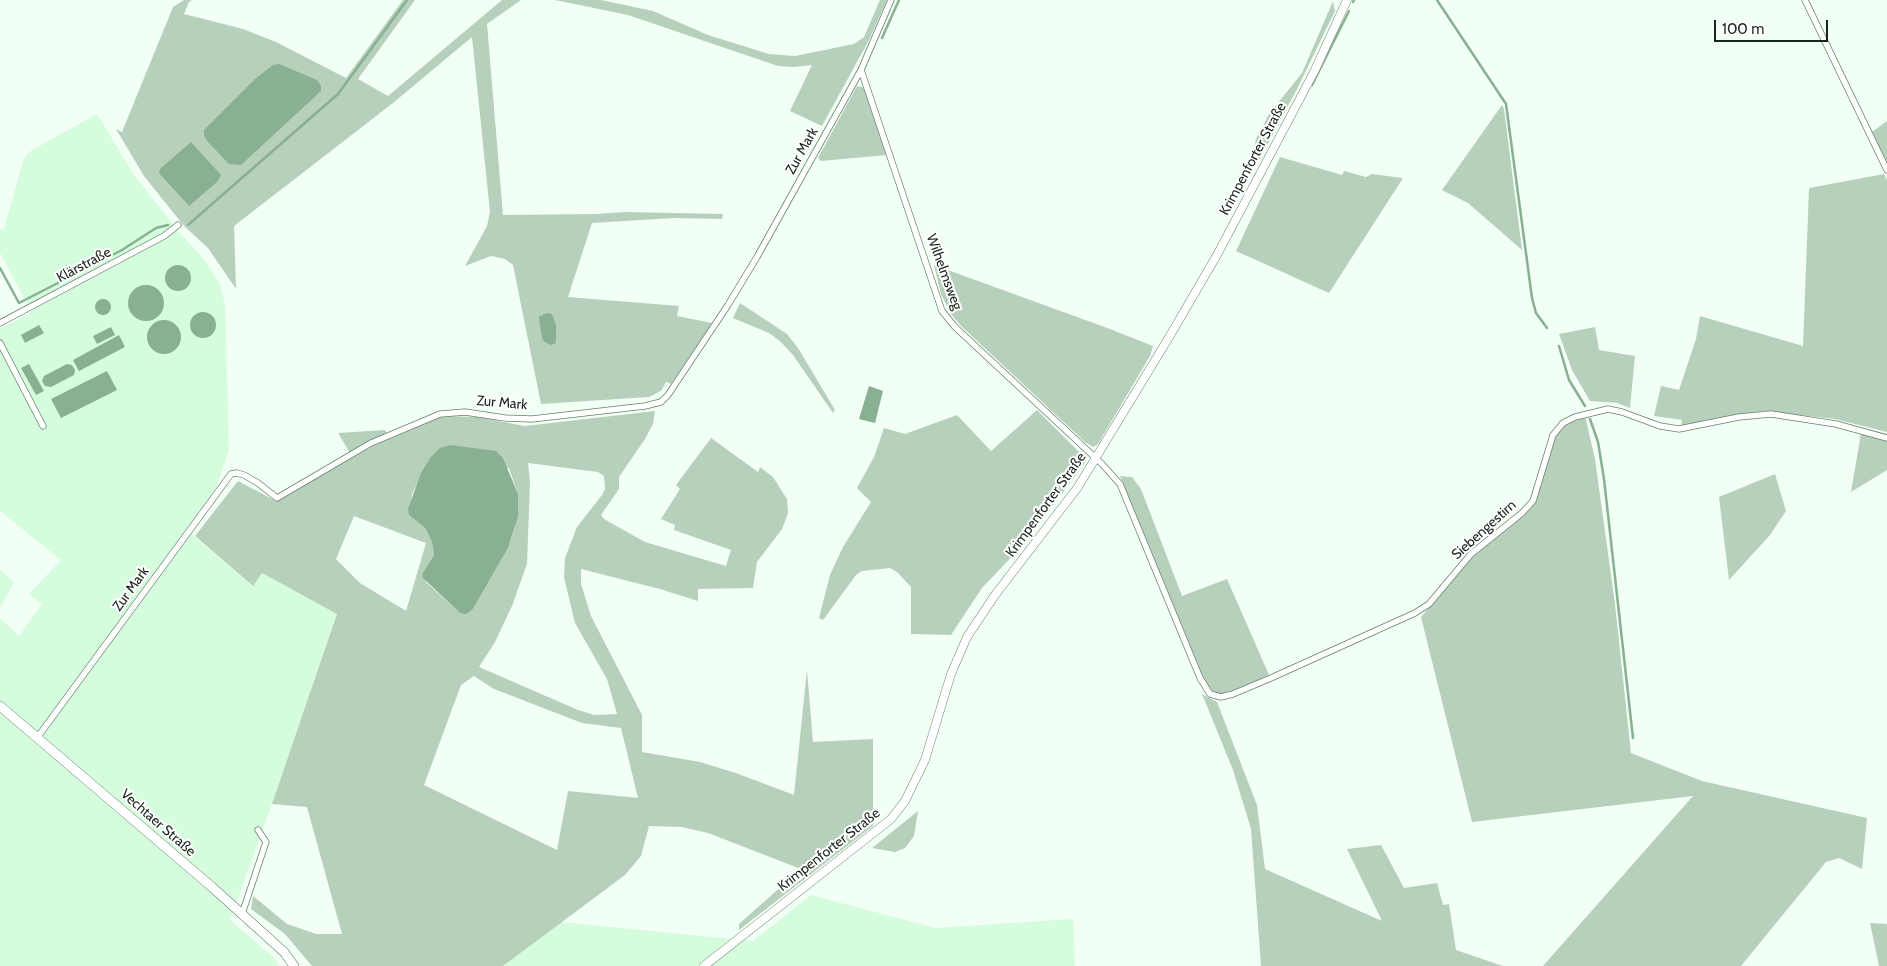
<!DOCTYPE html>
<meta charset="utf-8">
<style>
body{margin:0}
#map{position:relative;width:1887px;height:966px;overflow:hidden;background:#f2fff4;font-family:Cabin,sans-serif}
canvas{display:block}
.scale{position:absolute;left:1714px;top:20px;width:114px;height:22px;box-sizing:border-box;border:2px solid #18241b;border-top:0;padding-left:6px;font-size:15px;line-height:18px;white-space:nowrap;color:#18241b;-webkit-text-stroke:4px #fff;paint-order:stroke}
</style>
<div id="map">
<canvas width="1887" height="966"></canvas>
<div class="scale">100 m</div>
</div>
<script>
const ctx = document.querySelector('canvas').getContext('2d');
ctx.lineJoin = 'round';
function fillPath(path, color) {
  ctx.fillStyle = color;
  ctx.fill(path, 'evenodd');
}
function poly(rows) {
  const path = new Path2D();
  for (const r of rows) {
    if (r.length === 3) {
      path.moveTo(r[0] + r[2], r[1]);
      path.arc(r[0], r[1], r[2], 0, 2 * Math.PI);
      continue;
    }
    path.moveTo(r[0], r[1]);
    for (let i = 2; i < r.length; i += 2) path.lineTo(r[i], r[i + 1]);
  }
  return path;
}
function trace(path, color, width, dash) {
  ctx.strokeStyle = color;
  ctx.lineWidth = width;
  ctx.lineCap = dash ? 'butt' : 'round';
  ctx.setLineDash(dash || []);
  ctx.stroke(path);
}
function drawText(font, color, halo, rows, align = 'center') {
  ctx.font = font + ' Cabin,sans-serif';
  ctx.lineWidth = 4;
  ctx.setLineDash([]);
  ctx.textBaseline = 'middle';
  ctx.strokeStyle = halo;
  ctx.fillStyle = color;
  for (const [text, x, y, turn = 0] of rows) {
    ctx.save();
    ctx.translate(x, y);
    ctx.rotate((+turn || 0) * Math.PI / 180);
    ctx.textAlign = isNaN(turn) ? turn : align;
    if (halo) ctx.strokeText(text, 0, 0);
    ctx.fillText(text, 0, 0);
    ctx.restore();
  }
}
const built = poly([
 [97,114,134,175,179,232,203,258,220,284,225,305,229,450,215,490,186,529,252,586,262,573,337,613,293,746,230,920,271,955,280,966,0,966,0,618,19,636,42,604,29,594,61,560,0,511,0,329,32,312,0,253,0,229,4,229,6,222,24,158,29,152],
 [0,570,14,582,0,608],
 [811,895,935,928,1073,919,1075,966,503,966,561,922,753,941]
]);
const green = poly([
 [184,0,192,0,189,2,184,14,243,29,276,42,346,78,403,0,415,0,358,79,388,96,502,0,521,0,487,24,503,215,596,214,625,212,723,214,722,219,674,218,592,223,568,297,679,306,677,316,712,323,671,384,666,382,661,391,649,397,541,404,513,265,505,259,491,256,465,266,487,226,490,212,472,37,393,103,234,226,236,289,208,248,184,226,144,176,116,129,122,132,173,7],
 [555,0,601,0,653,11,708,35,769,54,795,56,854,44,864,37,880,0,887,0,869,40,822,126,790,111,812,65,794,67,778,66,628,15],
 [1333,1,1335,11,1297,89,1257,164,1251,165,1256,139,1269,114,1302,73],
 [857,86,865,88,887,155,821,161,818,158],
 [1502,105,1504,109,1522,250,1468,203,1442,190],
 [1887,121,1887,162,1872,132],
 [1280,157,1342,175,1344,171,1366,177,1372,174,1403,178,1329,293,1236,251],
 [1884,174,1887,180,1887,432,1835,419,1763,411,1681,427,1682,420,1654,416,1661,386,1679,390,1696,339,1700,316,1803,346,1809,188],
 [934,265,1110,329,1153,346,1150,356,1098,444,1093,447,1085,442,960,325,951,314,941,294],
 [740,303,787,334,798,348,835,410,833,413,793,355,780,341,769,333,733,318],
 [1595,327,1599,350,1635,356,1630,408,1617,403,1590,401,1572,370,1559,334],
 [1037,410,1087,460,1023,545,982,588,951,635,911,634,911,587,897,572,890,568,862,571,856,575,823,620,819,618,830,575,843,547,871,502,857,488,874,457,884,428,905,434,957,415,991,451],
 [655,411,653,424,645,439,619,477,619,489,601,515,604,519,645,542,726,566,731,550,674,530,675,525,661,519,680,489,676,485,711,438,758,472,760,467,773,477,787,499,788,513,782,529,757,562,753,588,698,589,698,601,660,589,581,569,581,584,591,616,642,715,642,752,700,762,736,773,794,795,807,670,813,742,873,739,873,826,739,930,739,924,801,869,708,833,682,827,649,826,641,856,625,875,503,966,312,966,285,934,251,909,253,896,287,924,316,934,342,934,307,807,272,804,337,614,262,573,253,586,195,536,238,481,276,501,373,446,443,416,477,417,525,426],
 [430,458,509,468,518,494,515,527,508,548,473,609,460,613,427,583,422,574,434,555,432,542,425,528,409,515,412,494],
 [528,463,598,472,604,476,605,489,602,495,577,527,565,558,564,577,575,623,607,679,617,714,594,715,578,710,479,667,495,642,512,606,527,564,530,482],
 [354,516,426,543,406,611,360,583,336,559],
 [474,676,494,689,582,723,621,728,638,798,568,791,557,850,424,785,461,685],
 [1585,416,1595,459,1615,604,1631,753,1702,781,1867,818,1862,869,1839,858,1826,862,1741,966,1543,966,1693,796,1472,822,1421,617,1472,557,1524,515,1535,502,1555,437,1566,425],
 [385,430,387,433,350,453,338,433],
 [1861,433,1887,441,1887,470,1851,492],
 [1775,474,1786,511,1770,535,1729,580,1719,497],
 [1120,476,1132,477,1141,489,1182,596,1227,579,1269,675,1232,691,1221,694,1211,691,1203,677],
 [1202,694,1217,702,1257,805,1265,869,1382,921,1347,849,1381,845,1404,888,1437,883,1443,905,1449,904,1456,950,1503,966,1261,966,1251,829,1233,770],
 [918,811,914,836,905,848,895,852,872,848],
 [1870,923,1887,924,1887,966,1879,966]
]);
const water = poly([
 [279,64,317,80,321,86,321,91,241,165,229,164,208,142,204,136,204,130,255,79,273,65],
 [191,142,221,175,218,181,189,206,159,173,160,169],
 [178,278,13],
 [146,303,18],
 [103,307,8],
 [203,325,13],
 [546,313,552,314,556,325,556,343,551,345,543,341,540,327,539,317],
 [164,337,17],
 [39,325,44,333,25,343,21,335],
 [111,327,115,335,97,344,93,336],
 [119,335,125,347,79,371,73,360],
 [29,364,44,391,36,395,21,368],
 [67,364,72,365,75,370,74,375,51,387,45,386,42,381,44,376],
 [107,371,117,390,61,418,51,399],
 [869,386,883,391,875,423,859,419],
 [450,445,496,451,503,458,518,494,518,517,508,548,473,609,466,614,460,613,423,578,422,574,434,555,432,542,425,528,409,515,408,509,421,473,430,458,440,448]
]);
const stream = poly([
 [1437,0,1506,104,1532,298,1536,313,1547,328],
 [1353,2,1354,0],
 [882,38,899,0],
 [1312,85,1349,11],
 [188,225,338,94,407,0],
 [0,268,19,303,122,250,156,228,168,225],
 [1559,346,1569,380,1585,406],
 [1590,419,1598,442,1604,479,1633,738]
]);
const minor = poly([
 [1805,0,1887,170],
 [861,70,942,311,955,327,1102,464,1120,484,1200,678,1210,694,1221,697,1233,694,1271,678,1415,613,1429,604,1471,554,1522,513,1533,501,1553,435,1563,423,1575,417,1608,409,1622,412,1660,426,1679,429,1739,417,1771,414,1836,424,1887,438],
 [0,323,164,236,178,225],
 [0,343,43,426],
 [37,738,231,474,237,473,244,475,258,483,277,498,371,443,440,414,465,412,505,418,532,419,645,406,661,402,668,395,728,305,757,257,861,70,891,0],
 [242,914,266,842,258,830]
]);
const tertiary = poly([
 [704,966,891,819,905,801,925,760,951,674,967,637,995,595,1078,487,1171,334,1217,255,1314,72,1347,0]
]);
const secondary = poly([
 [0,706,212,887,284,952,294,966]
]);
const streetNames = [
 ["Zur Mark",802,151,-61],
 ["Krimpenforter Straße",1253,159,-62],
 ["Klärstraße",84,265,-28],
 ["Wilhelmsweg",944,272,70],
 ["Zur Mark",502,403,5],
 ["Krimpenforter Straße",1046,505,-54],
 ["Siebengestirn",1484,530,-42],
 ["Zur Mark",131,589,-54],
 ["Vechtaer Straße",158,823,41],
 ["Krimpenforter Straße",829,850,-38]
];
fillPath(built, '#d4fcdd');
fillPath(green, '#b7d0bc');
fillPath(water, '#89b092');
trace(stream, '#89b092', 2.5);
trace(minor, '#64826b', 7);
trace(tertiary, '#64826b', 9);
trace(secondary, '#64826b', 10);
trace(minor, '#fff', 5.5);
trace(tertiary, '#fff', 8);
trace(secondary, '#fff', 9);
drawText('14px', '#18241b', '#fff', streetNames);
</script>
